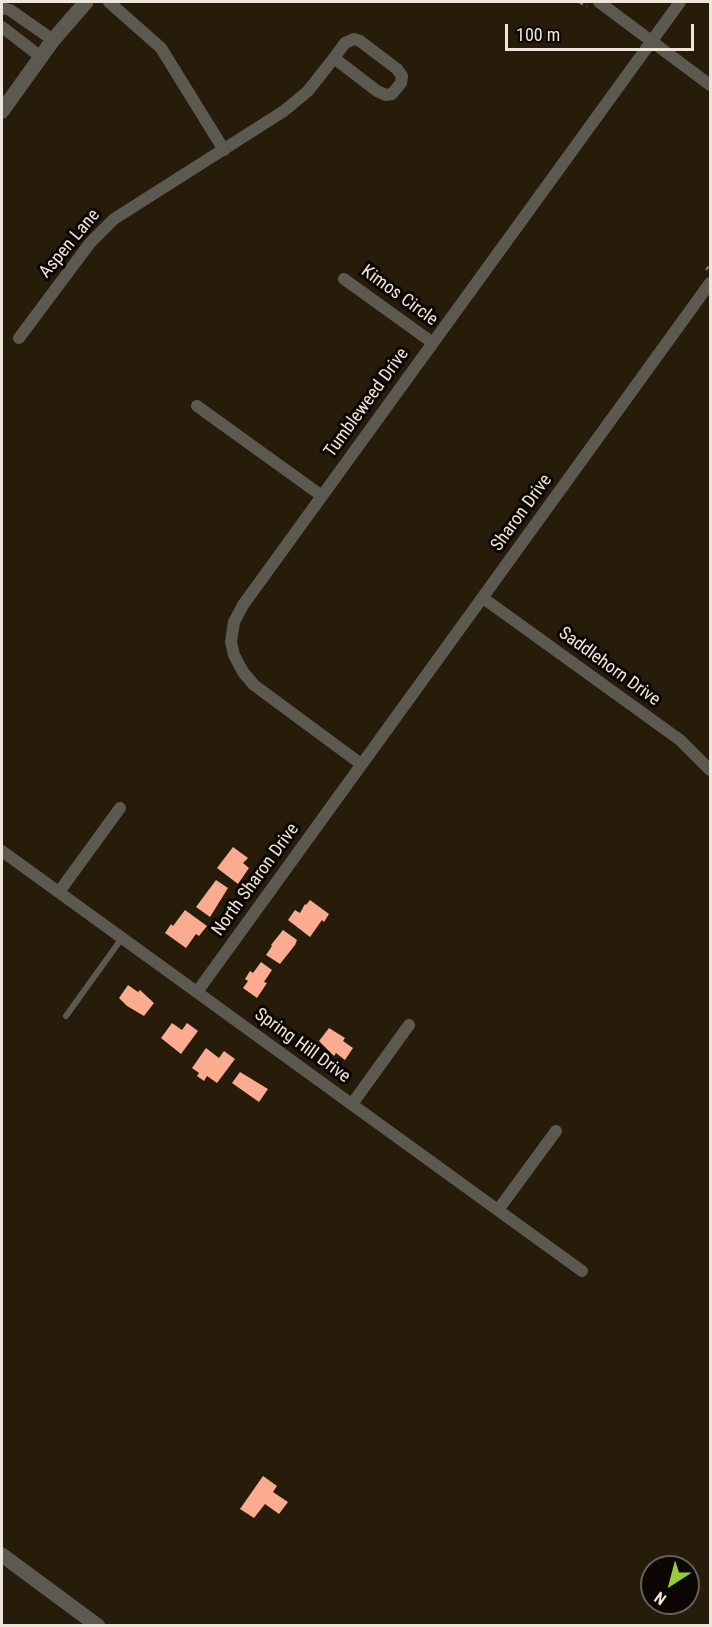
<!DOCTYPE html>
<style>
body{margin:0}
#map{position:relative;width:712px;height:1627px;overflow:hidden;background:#271b0a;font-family:"Roboto Condensed",sans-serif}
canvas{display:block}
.frame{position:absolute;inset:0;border:3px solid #eee6db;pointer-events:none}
.north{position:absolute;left:640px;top:1555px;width:60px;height:60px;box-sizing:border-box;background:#0c0703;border:2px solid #666059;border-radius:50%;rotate:216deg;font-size:16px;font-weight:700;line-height:24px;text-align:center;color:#eee6db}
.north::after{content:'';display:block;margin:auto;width:21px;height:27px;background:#96cc39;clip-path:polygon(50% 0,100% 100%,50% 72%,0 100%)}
.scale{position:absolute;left:505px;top:24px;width:189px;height:27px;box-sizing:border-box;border:3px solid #eee6db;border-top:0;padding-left:8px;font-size:18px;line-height:21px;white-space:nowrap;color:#eee6db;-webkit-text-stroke:4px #0c0703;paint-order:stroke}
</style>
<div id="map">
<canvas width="712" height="1627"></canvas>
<div class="frame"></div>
<div class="north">N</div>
<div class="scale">100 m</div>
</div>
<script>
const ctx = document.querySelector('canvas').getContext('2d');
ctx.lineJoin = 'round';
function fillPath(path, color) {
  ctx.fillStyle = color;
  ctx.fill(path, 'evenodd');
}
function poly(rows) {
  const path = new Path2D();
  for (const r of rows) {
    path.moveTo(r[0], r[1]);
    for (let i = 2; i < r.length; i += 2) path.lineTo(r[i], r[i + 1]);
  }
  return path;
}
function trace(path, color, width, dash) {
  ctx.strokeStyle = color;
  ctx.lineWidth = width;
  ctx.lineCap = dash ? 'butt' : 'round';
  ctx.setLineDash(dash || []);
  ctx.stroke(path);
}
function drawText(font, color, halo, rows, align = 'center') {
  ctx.font = font + ' "Roboto Condensed",sans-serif';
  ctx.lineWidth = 6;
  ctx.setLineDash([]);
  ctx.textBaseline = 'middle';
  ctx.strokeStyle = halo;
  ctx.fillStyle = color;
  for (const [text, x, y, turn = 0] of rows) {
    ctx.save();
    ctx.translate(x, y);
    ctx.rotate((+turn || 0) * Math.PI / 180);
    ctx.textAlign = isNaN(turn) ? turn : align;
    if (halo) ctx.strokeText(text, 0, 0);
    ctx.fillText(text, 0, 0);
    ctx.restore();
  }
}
const building = poly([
 [233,847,248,858,243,863,249,868,238,884,217,868],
 [216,880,228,888,210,917,196,907],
 [310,900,329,914,324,922,322,920,310,937,288,920,295,910,300,913,305,904,306,905],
 [185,910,207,926,199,936,196,934,186,948,165,933,171,924,173,926],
 [283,930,297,940,295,945,280,964,266,955,272,946,271,945],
 [261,962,272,970,264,982,267,983,257,998,243,988,248,981,245,979,250,971,253,973],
 [128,985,138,992,140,990,154,1003,144,1016,127,1006,119,998],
 [172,1023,182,1030,187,1023,198,1031,181,1054,161,1038],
 [329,1028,345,1038,343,1041,353,1048,345,1060,336,1053,334,1056,319,1041],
 [206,1048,219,1058,224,1051,235,1059,217,1083,207,1076,204,1081,197,1076,199,1073,192,1068],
 [240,1072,268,1089,259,1102,232,1083],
 [263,1476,277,1486,273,1492,288,1502,279,1514,265,1504,254,1518,240,1509]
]);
const path = poly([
 [579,2,587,7],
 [706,270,710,265]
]);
const service = poly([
 [66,1016,122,938]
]);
const minor = poly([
 [109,2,161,48,224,150],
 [599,2,710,85],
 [2,8,10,10,53,40],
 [2,27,41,57],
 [344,279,433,343],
 [19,338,90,243,114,219,284,111,308,91,334,58,345,43,354,39,360,41,397,69,402,76,401,83,392,94,386,95,377,91,334,58],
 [197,406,322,496],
 [483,598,680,740,710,770],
 [361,764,254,685,243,672,234,655,231,642,234,622,243,605,680,2],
 [2,851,582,1271],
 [59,892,120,808],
 [197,992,710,283],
 [352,1104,409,1025],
 [498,1210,556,1131]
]);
const tertiary = poly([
 [2,111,53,40,86,2],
 [2,1555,98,1626]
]);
const streetNames = [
 ["Aspen Lane",70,244,-50],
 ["Kimos Circle",399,296,36],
 ["Tumbleweed Drive",367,403,-54],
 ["Sharon Drive",522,513,-54],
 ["Saddlehorn Drive",609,667,36],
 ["North Sharon Drive",256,880,-54],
 ["Spring Hill Drive",302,1046,36]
];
fillPath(building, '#fbab90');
trace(path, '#8a8072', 2, [4.5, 4.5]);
trace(service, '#5c5a50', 6);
trace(minor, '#5c5a50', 12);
trace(tertiary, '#5c5a50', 15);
drawText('18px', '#eee6db', '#0c0703', streetNames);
</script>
